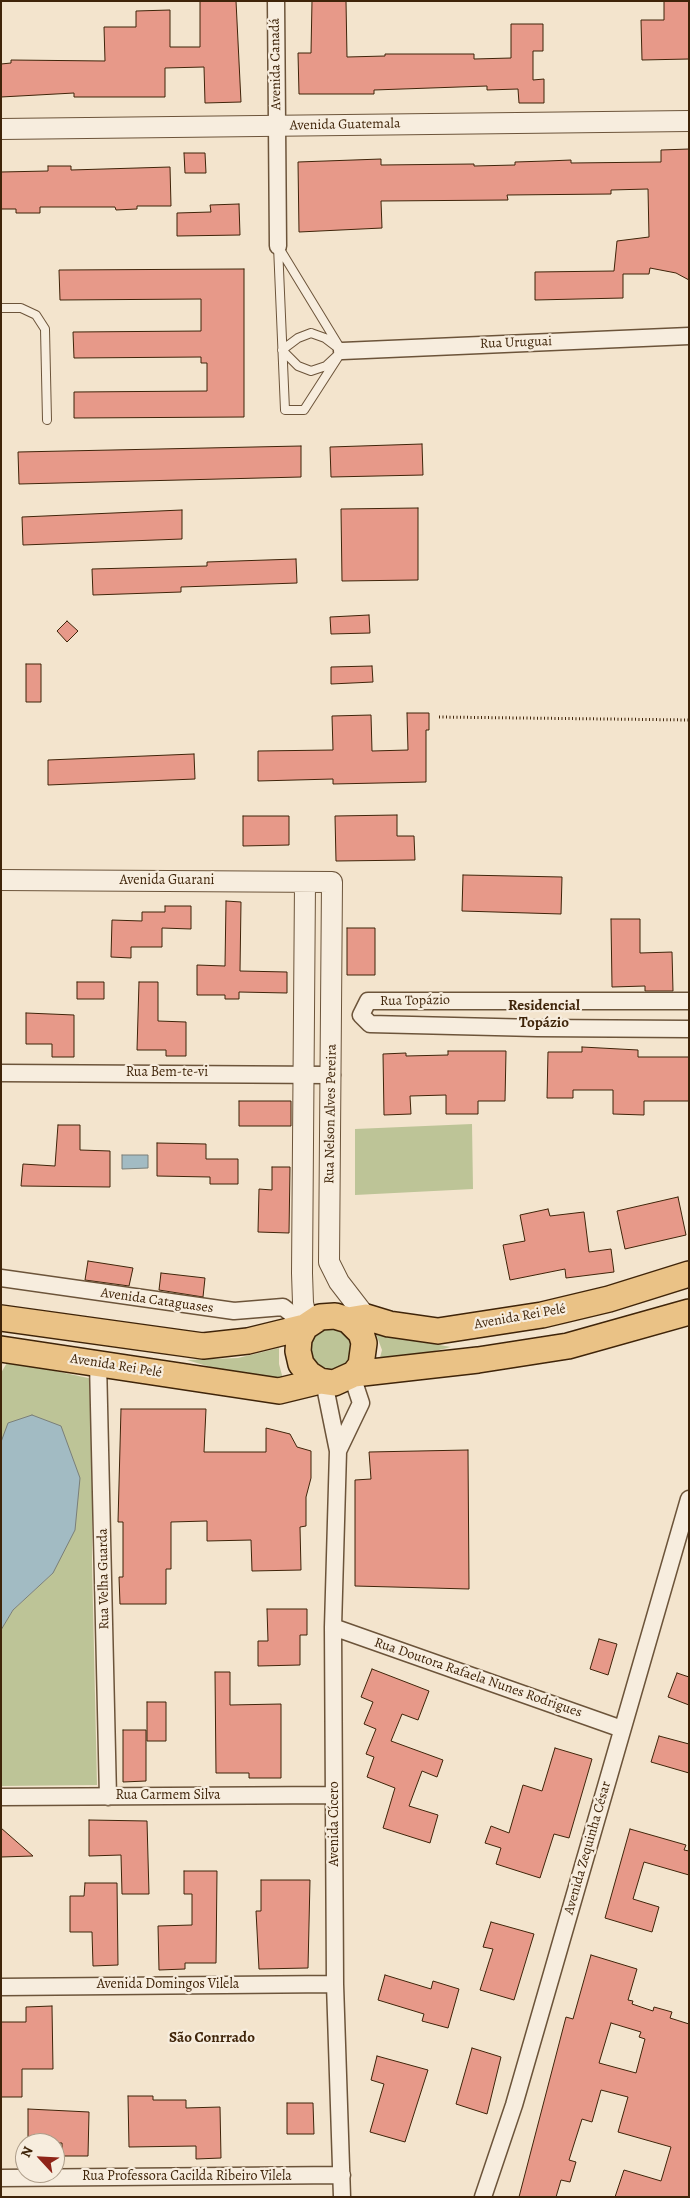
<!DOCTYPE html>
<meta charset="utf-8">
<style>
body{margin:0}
#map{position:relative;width:690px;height:2198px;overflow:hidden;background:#f3e4cd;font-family:Alegreya,serif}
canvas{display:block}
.frame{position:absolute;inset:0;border:2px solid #3f2409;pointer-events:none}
.north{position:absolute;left:15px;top:2133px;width:50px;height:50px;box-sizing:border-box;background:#f7edde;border:1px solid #ad9d89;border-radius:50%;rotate:295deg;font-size:14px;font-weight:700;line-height:20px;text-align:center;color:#3f2409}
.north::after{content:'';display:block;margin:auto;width:18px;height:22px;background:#8f2418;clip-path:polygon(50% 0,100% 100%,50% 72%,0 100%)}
</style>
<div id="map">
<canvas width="690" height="2198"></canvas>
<div class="frame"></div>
<div class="north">N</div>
</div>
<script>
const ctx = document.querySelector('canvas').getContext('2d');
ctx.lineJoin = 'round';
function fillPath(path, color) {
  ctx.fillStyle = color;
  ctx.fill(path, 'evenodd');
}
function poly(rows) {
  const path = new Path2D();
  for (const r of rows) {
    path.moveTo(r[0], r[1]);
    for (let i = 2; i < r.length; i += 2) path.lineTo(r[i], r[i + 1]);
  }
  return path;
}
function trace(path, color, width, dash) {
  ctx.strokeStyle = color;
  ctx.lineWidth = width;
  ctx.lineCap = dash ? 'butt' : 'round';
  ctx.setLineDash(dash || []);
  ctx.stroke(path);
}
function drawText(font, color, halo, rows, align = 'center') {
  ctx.font = font + ' Alegreya,serif';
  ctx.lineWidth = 4.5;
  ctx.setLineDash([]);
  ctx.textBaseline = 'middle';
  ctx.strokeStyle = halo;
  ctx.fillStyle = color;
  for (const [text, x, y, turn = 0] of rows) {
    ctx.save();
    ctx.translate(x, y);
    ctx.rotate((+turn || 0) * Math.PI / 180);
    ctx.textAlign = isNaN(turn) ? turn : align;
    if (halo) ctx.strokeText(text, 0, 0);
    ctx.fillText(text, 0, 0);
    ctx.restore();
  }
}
const green = poly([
 [472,1124,473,1189,355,1195,355,1129],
 [336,1323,357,1346,353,1363,341,1374,310,1368,307,1336],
 [376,1334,451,1347,378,1365,382,1350],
 [279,1348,279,1364,283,1379,217,1369,187,1360,238,1358],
 [8,1361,93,1379,92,1563,97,1785,1,1786,1,1630,13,1610,53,1573,1,1442,1,1373]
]);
const water = poly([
 [122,1155,148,1155,148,1168,122,1169,122,1155],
 [32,1415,61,1426,80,1478,75,1530,53,1573,13,1610,1,1630,1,1442,8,1423,32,1415]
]);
const building = poly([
 [200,1,236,1,241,102,205,103,204,67,165,68,165,97,74,97,74,93,1,97,1,64,11,63,11,60,105,61,104,27,136,27,136,11,170,10,170,47,200,47,200,1],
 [312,1,346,1,347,57,385,56,385,54,474,54,474,59,511,58,511,24,543,24,543,51,533,51,533,80,544,79,544,103,519,103,518,89,487,90,487,86,374,90,374,94,299,94,298,53,311,53,312,1],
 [664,1,689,1,689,59,642,60,641,20,664,20,664,1],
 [689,149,689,280,676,273,650,268,649,274,623,274,623,298,535,300,535,272,614,271,617,241,649,237,648,189,611,190,611,194,507,195,508,200,381,201,382,228,299,232,298,162,381,159,381,165,474,164,474,166,515,165,515,162,547,161,571,160,571,163,661,162,661,150,689,149],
 [184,153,205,153,206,173,185,173,184,153],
 [48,166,71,166,71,170,170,167,171,206,137,206,137,209,116,210,115,207,40,207,40,213,16,213,16,209,1,209,1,172,48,171,48,166],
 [239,204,240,235,177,236,177,213,211,212,210,205,239,204],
 [244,269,244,417,74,418,74,392,207,391,207,363,201,363,201,357,74,358,73,332,201,331,201,299,60,300,59,270,244,269],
 [422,444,423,475,331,477,330,447,422,444],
 [301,446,301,477,19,484,18,452,301,446],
 [418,508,418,580,342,581,341,509,418,508],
 [182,510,182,539,23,545,22,517,182,510],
 [296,559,297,583,181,587,181,592,93,595,92,569,207,566,207,562,296,559],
 [369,615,370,633,331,634,330,617,369,615],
 [67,621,78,631,67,642,57,631,67,621],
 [26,664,41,664,41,702,26,702,26,664],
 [372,666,373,682,331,684,331,667,372,666],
 [407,713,429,713,429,730,426,730,426,782,333,784,333,779,258,781,258,751,333,750,332,716,371,715,372,751,408,750,407,713],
 [194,754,195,779,48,785,48,760,194,754],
 [397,815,397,836,414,836,415,860,336,861,335,816,397,815],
 [243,816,289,816,289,845,243,846,243,816],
 [463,875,562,877,561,914,462,911,463,875],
 [226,901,241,902,240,971,287,972,287,993,239,992,239,999,225,999,225,995,197,995,197,965,225,966,226,901],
 [165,906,191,906,191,929,162,928,162,947,131,947,131,958,111,957,112,920,142,921,142,912,165,912,165,906],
 [611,919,640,919,640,953,672,952,673,991,645,991,645,986,612,987,611,919],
 [347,928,375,928,375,975,347,975,347,928],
 [77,982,104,982,104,999,77,999,77,982],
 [139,982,158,982,158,1021,186,1022,186,1056,166,1056,166,1050,137,1050,139,982],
 [26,1013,74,1015,74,1057,52,1057,52,1044,26,1044,26,1013],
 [582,1047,638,1050,638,1057,689,1057,689,1101,644,1101,644,1115,613,1114,613,1090,573,1090,573,1098,547,1098,548,1052,582,1052,582,1047],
 [448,1051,506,1051,505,1101,478,1101,478,1114,446,1114,446,1095,410,1096,411,1114,384,1115,383,1054,406,1053,406,1056,448,1055,448,1051],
 [239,1101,291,1101,291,1126,239,1126,239,1101],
 [58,1125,80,1125,80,1150,110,1151,110,1187,21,1186,23,1164,55,1166,58,1125],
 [157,1143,206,1144,206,1159,238,1159,238,1184,210,1184,210,1177,157,1176,157,1143],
 [272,1167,290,1167,289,1233,258,1232,259,1189,272,1190,272,1167],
 [678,1197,686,1235,625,1249,617,1211,678,1197],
 [548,1209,550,1216,584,1212,589,1252,611,1249,614,1272,566,1278,565,1269,510,1280,503,1245,525,1241,520,1215,548,1209],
 [88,1261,133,1268,129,1286,85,1280,88,1261],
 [161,1273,205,1278,203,1297,159,1290,161,1273],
 [121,1409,206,1409,204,1452,266,1452,266,1428,290,1434,297,1447,311,1451,311,1478,306,1497,306,1526,300,1527,301,1570,252,1571,251,1540,207,1541,207,1521,171,1522,171,1569,166,1569,166,1604,120,1604,119,1577,123,1577,123,1522,118,1522,121,1409],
 [468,1450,469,1589,355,1586,355,1480,371,1479,369,1452,468,1450],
 [267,1609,307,1609,307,1635,300,1635,300,1665,258,1666,258,1641,268,1641,267,1609],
 [599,1639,617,1644,608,1675,590,1669,599,1639],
 [372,1669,429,1691,418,1720,402,1714,391,1741,443,1760,437,1777,422,1771,409,1806,438,1815,430,1843,383,1828,395,1788,367,1777,374,1757,366,1754,376,1729,364,1724,373,1702,361,1697,372,1669],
 [215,1672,230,1672,230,1705,281,1704,281,1778,249,1778,249,1773,216,1773,215,1672],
 [677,1673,689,1677,689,1705,668,1697,677,1673],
 [147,1702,166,1702,166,1741,147,1741,147,1702],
 [123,1730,146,1730,146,1781,123,1782,123,1730],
 [659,1736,689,1744,689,1773,651,1762,659,1736],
 [555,1748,592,1759,569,1838,554,1834,540,1878,496,1864,501,1848,485,1843,491,1826,509,1833,523,1785,542,1791,555,1748],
 [89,1820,147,1821,149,1894,122,1894,121,1855,89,1856,89,1820],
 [1,1828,33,1856,1,1857,1,1828],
 [630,1829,686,1845,684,1850,689,1851,689,1875,644,1862,633,1899,659,1907,652,1932,605,1918,630,1829],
 [184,1871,217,1871,216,1963,185,1963,185,1969,159,1970,158,1926,192,1925,192,1894,184,1894,184,1871],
 [261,1880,310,1880,308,1968,259,1969,256,1911,261,1911,261,1880],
 [85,1883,117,1883,118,1965,93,1966,92,1932,70,1932,70,1896,84,1896,85,1883],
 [491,1922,534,1934,514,2000,480,1990,493,1949,483,1947,491,1922],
 [591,1955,637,1969,628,2000,633,2001,632,2004,653,2011,654,2007,672,2012,670,2018,689,2024,689,2197,615,2197,624,2170,661,2181,671,2147,618,2132,628,2097,601,2090,592,2122,582,2119,569,2160,576,2162,570,2182,561,2180,556,2197,519,2197,566,2017,573,2019,591,1955],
 [611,2023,641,2032,639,2037,645,2039,636,2073,599,2063,611,2023],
 [385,1975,431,1989,433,1981,459,1989,448,2028,422,2021,424,2014,378,2000,385,1975],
 [52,2006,53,2069,22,2069,22,2097,1,2097,1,2022,26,2022,26,2007,52,2006],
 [472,2048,501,2057,487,2114,456,2104,472,2048],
 [377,2056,428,2070,405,2142,370,2132,384,2084,371,2080,377,2056],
 [128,2096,153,2096,153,2100,186,2100,186,2108,220,2107,221,2158,196,2159,196,2146,129,2147,128,2096],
 [287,2103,313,2103,314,2134,287,2134,287,2103],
 [28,2109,89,2112,88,2156,62,2156,62,2143,28,2143,28,2109]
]);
const path = poly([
 [439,717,689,720]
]);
const service = poly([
 [278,246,342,351,304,410,285,410,278,246],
 [1,308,21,308,36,315,45,329,47,420],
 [311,333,325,338,342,351,326,366,311,371,298,366,282,350,298,338,311,333]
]);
const minor = poly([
 [276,1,278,246],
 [342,351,689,336],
 [689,1001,368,1001,361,1015,370,1024,537,1028,689,1029],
 [1,1073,332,1075],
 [1,1278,234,1311,283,1307,307,1326],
 [98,1362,108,1797],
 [324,1382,338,1451,333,1627,335,1984,342,2197],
 [338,1451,361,1403,352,1376],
 [333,1627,622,1729],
 [1,1797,334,1795],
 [1,1987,335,1984],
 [1,2178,342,2175],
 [483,2197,514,2105,689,1499]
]);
const tertiary = poly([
 [1,129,689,121],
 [1,880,332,882,329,1262,339,1282,366,1317,362,1329],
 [305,882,302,1273,303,1303,308,1325]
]);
const primary = poly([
 [1,1318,203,1346,248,1341,305,1327,320,1317,335,1316,348,1320,361,1333,364,1343,361,1365,354,1374,334,1383,320,1381,309,1374,301,1364,298,1351,299,1339,305,1327],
 [348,1320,366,1317,389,1324,438,1331,542,1315,609,1299,689,1274],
 [1,1349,279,1391,320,1381],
 [354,1374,478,1360,568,1346,689,1312]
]);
const streetNames = [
 ["Avenida Canadá",276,64,-91],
 ["Avenida Guatemala",345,125,-1],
 ["Rua Uruguai",516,343,-2],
 ["Avenida Guarani",167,881],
 ["Rua Topázio",415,1001,-1],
 ["Rua Bem-te-vi",167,1073],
 ["Rua Nelson Alves Pereira",331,1114,-89],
 ["Avenida Cataguases",157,1301,8],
 ["Avenida Rei Pelé",520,1317,-10],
 ["Avenida Rei Pelé",116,1366,9],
 ["Rua Velha Guarda",104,1579,-91],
 ["Rua Doutora Rafaela Nunes Rodrigues",478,1678,19],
 ["Rua Carmem Silva",168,1796],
 ["Avenida Cícero",335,1824,-90],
 ["Avenida Zequinha César",588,1848,-74],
 ["Avenida Domingos Vilela",168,1985],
 ["Rua Professora Cacilda Ribeiro Vilela",187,2177]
];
const neighbourhoodNames = [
 ["Residencial",544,1006],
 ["Topázio",544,1023],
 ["São Conrrado",212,2038]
];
fillPath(green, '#bdc497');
fillPath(water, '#a2bbc3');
trace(water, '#7a7f79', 1);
fillPath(building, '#e79989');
trace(building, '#3f2409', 1);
trace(service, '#6c543a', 10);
trace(minor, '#6c543a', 19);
trace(tertiary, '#6c543a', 22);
trace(primary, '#3f2409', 28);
trace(path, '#3f2409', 3, [1, 2.5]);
trace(service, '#f7edde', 8);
trace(minor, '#f7edde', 16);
trace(tertiary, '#f7edde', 20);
trace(primary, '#eac286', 25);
drawText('14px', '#3f2409', '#f7edde', streetNames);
drawText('bold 15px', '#3f2409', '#f7edde', neighbourhoodNames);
</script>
